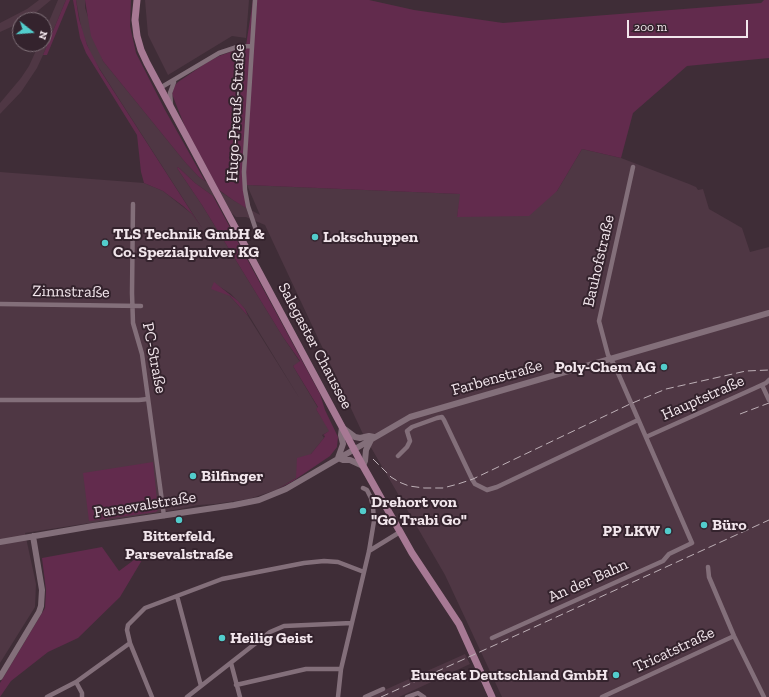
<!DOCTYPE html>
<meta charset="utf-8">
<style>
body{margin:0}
#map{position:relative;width:769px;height:697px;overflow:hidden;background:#3f2d37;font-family:"Zilla Slab",serif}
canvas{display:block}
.north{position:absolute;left:12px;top:12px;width:40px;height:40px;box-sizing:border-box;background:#34232d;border:1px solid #807179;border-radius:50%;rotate:107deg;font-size:11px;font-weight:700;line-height:16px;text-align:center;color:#f2e6ec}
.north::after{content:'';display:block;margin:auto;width:14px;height:18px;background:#52cdcc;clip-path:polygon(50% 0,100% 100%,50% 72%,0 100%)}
.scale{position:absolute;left:627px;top:20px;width:121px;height:18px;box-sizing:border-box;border:2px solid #f2e6ec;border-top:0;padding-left:5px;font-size:12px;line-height:14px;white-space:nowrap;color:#f2e6ec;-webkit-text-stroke:3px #34232d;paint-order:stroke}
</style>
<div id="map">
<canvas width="769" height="697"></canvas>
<div class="north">N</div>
<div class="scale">200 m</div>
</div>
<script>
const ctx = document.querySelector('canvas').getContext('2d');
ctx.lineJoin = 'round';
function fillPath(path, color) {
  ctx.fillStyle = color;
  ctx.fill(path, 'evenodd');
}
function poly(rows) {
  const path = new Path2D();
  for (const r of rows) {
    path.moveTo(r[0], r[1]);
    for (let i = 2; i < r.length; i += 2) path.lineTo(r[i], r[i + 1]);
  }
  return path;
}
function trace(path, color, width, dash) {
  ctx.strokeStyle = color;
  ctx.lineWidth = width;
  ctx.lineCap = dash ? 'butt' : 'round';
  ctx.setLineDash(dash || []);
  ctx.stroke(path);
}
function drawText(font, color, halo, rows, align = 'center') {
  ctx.font = font + ' "Zilla Slab",serif';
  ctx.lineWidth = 4;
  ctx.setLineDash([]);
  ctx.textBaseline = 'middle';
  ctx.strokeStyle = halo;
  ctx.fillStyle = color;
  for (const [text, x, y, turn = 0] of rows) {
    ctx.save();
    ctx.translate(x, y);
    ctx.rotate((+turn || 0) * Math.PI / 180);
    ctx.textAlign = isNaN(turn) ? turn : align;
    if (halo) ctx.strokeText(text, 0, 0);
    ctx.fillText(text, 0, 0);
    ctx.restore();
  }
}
const built = poly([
 [39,0,51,0,34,14,24,20,20,20,20,23,0,32,0,23,27,9],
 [58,0,66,0,43,55,37,68,21,92,0,114,0,103,21,78,29,66,39,44,44,44,44,33],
 [76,0,85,0,85,8,103,61,185,162,199,177,233,200,260,215,247,185,461,194,457,217,557,191,582,149,621,158,689,184,696,187,698,190,703,189,709,209,742,228,750,252,769,247,769,697,502,697,445,575,362,432,265,225,246,217,236,217,213,196,195,183,178,167,177,168,202,205,283,337,300,362,293,366,318,408,316,409,330,431,322,435,324,438,311,454,296,478,276,490,249,499,215,504,198,505,180,509,25,533,36,584,35,607,0,663,0,172,144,183,163,191,192,214,202,228,92,57,82,32],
 [214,283,231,294,245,309,300,399,248,316,230,296],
 [145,0,249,0,246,38,232,36,168,75,148,35],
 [465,654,470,664,399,697,369,697]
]);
const green = poly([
 [66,0,70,0,47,55,43,55],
 [73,0,76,0,79,19,87,45,100,70,203,230,192,214,183,206,163,191,144,183,141,172,137,135,86,53,80,38],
 [85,0,131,0,130,26,136,53,165,110,205,181,199,177,185,162,103,61,91,36],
 [253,0,369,0,414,10,503,23,761,3,764,0,769,0,769,58,687,66,633,113,621,158,582,149,557,191,529,216,457,217,460,194,247,185,244,186,246,208,233,200,219,190,185,127,172,94,174,86,178,82,206,63,219,56,233,51,243,48,245,52],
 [178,167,195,183,213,196,320,394,325,410,338,437,337,447,330,456,293,481,276,490,296,478,297,458,311,454,324,438,325,436,323,435,329,431,316,409,318,407,293,366,300,361,283,337,202,205,177,168],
 [214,282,238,301,245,309,248,316,230,296,211,289],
 [153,462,158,510,156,512,89,521,83,473],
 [102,547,119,571,138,557,142,560,120,597,78,638,48,652,11,681,0,697,0,683,45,608,46,590,42,558]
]);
const minor = poly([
 [255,0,244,172,245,190,248,206,255,227],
 [160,88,219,53,237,47,251,46],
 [171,105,170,93,174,82],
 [133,204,132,293,133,323,142,354,164,516],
 [0,304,141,306],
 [762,385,769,400],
 [0,400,139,400,148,399],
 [646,437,753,389,766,383,769,380],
 [398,456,407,447,410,441,407,431,412,427,437,418,442,417,444,420,472,479,475,484,487,490,497,487,638,420],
 [369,551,400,532],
 [708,567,709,577,734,636,764,697],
 [177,596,201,686],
 [492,638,663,561,669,554,692,543,615,366,608,355,599,321,633,167],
 [130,643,152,697],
 [231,663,240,697],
 [76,682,82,693,82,697],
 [236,685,306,669,341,669],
 [47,697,76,682,130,643,127,630,128,625,145,608,222,579,304,563,324,561,338,562,364,572],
 [187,697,270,632,284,626,352,623],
 [338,697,341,669,369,551,374,521,373,507,371,498,367,490,363,488],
 [365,697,383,689],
 [407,697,418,693,424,697],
 [602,697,734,636]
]);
const tertiary = poly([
 [343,428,355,437,360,438,369,436,374,437],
 [338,458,343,460,350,460,363,466,365,461,366,450,371,440],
 [338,458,343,444,341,435,342,427],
 [0,542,93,526,234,505,259,500,286,489,410,417,769,313],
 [0,677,39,612,41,606,42,590,33,536]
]);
const secondary = poly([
 [137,0,135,20,137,36,141,50,147,63,363,466,412,553,459,624,492,697]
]);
const rail = poly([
 [740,414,769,403],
 [373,459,391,477,399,482,409,486,424,488,443,488,458,484,473,479,630,404,666,389,746,371,769,370],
 [381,697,769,520]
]);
const markers = [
 [315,237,4,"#52cdcc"],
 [105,243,4,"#52cdcc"],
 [664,367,4,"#52cdcc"],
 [193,476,4,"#52cdcc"],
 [363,511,4,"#52cdcc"],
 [179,520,4,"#52cdcc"],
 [704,525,4,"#52cdcc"],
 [668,531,4,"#52cdcc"],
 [222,638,4,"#52cdcc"],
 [616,675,4,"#52cdcc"]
];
const streetNames = [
 ["Hugo-Preuß-Straße",236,113,-87],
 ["Bauhofstraße",599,261,-77],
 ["Zinnstraße",71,292,1],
 ["Salegaster Chaussee",315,346,62],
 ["PC-Straße",154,358,79],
 ["Farbenstraße",497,378,-16],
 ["Hauptstraße",703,398,-24],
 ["Parsevalstraße",145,505,-9],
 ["An der Bahn",588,581,-24],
 ["Tricatstraße",674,650,-25]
];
const poiNames = [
 ["TLS Technik GmbH &",113,234],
 ["Co. Spezialpulver KG",113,252],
 ["Lokschuppen",323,237],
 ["Poly-Chem AG",656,367,"right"],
 ["Bilfinger",201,476],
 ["Drehort von",371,502],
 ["\"Go Trabi Go\"",371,520],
 ["Büro",712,525],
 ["PP LKW",660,531,"right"],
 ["Bitterfeld,",179,536,"center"],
 ["Parsevalstraße",179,554,"center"],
 ["Heilig Geist",230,638],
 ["Eurecat Deutschland GmbH",608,675,"right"]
];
fillPath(built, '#4f3744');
fillPath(green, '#622b4d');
trace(minor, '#836f7a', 4.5);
trace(tertiary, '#836f7a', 6);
trace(secondary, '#a77994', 7);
trace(rail, '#beb0b7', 1, [8, 4]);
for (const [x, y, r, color] of markers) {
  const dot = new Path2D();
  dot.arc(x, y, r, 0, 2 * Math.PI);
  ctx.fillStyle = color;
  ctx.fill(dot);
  trace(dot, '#34232d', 1.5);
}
drawText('16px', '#f2e6ec', '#34232d', streetNames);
drawText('bold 16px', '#f2e6ec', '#34232d', poiNames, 'left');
</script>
